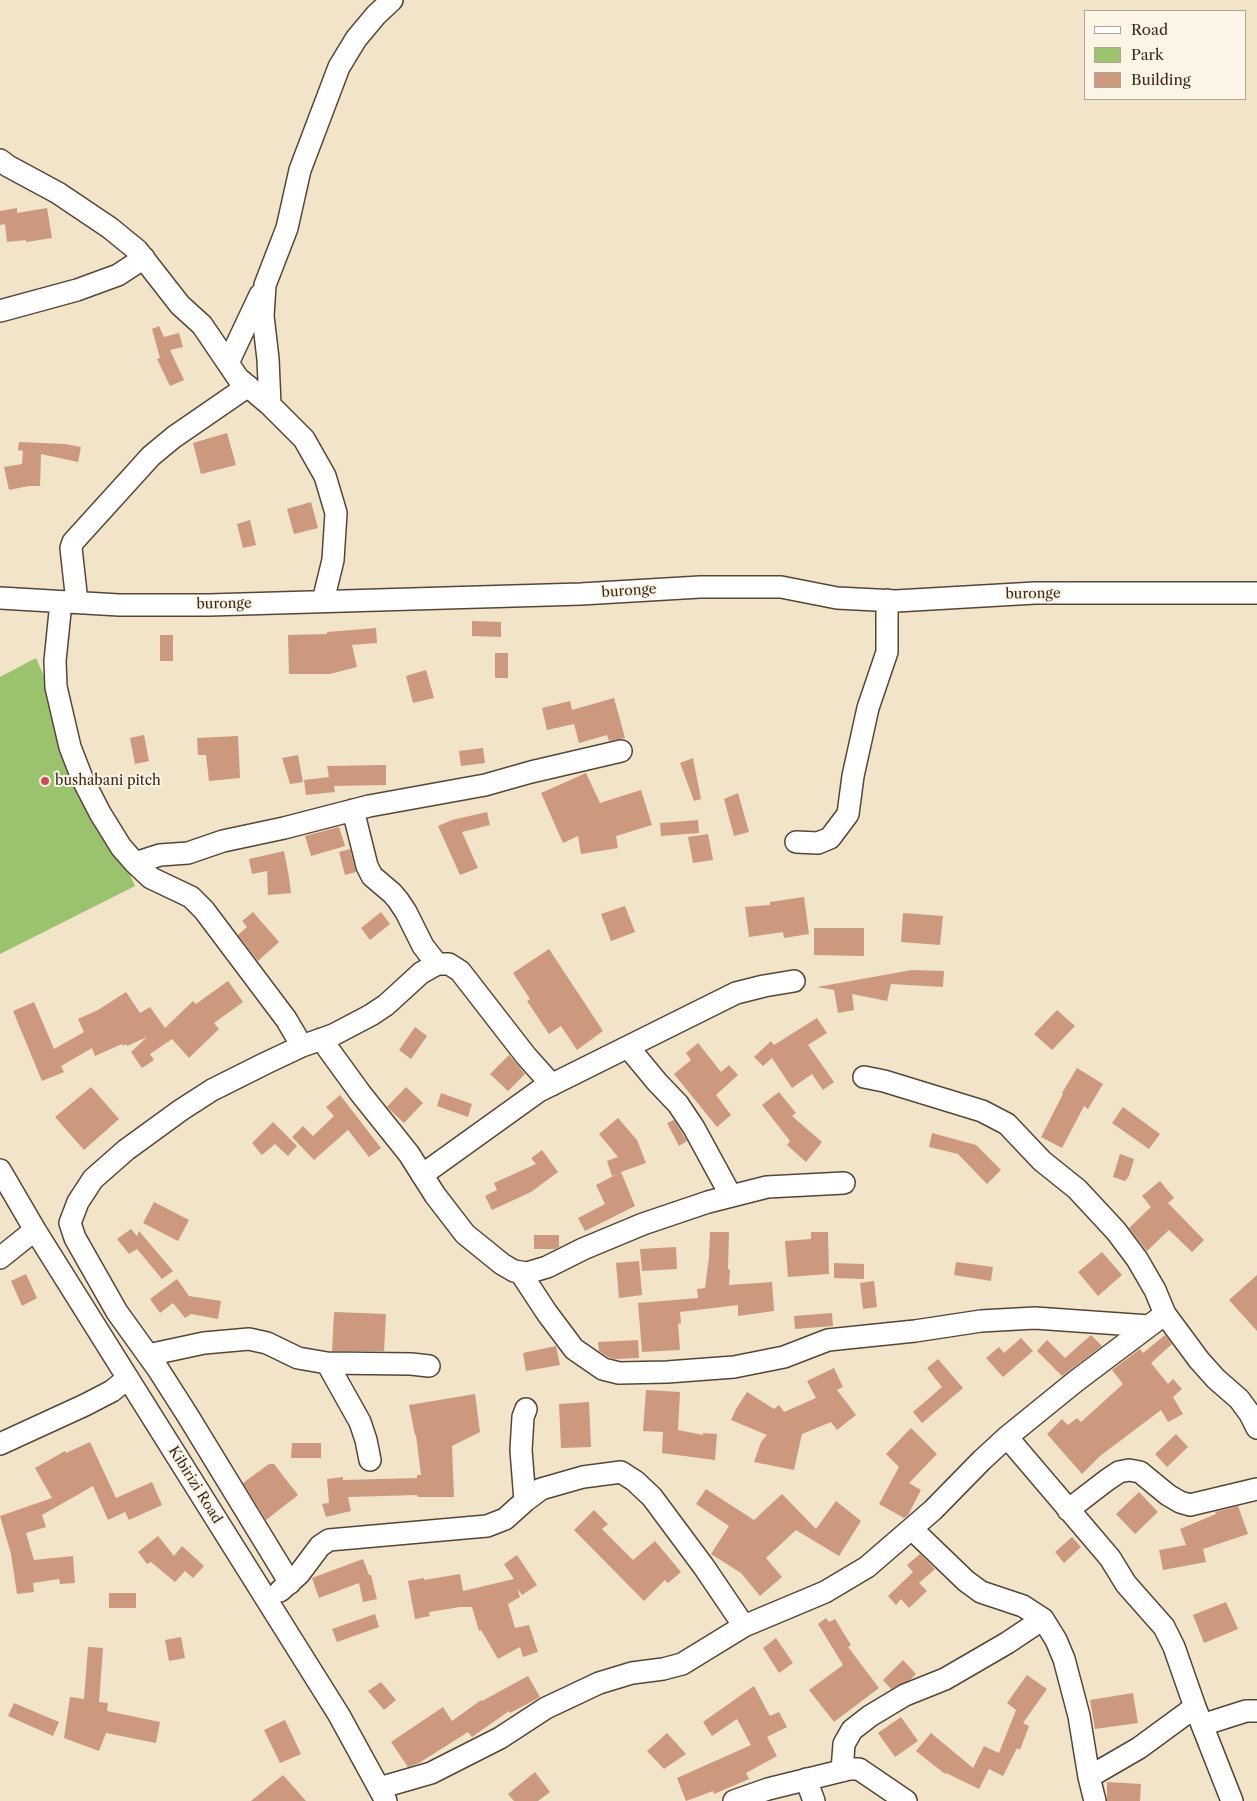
<!DOCTYPE html>
<style>
body{margin:0}
#map{position:relative;width:1257px;height:1801px;overflow:hidden;background:#f2e4c8;font-family:"Libre Caslon Text",serif}
canvas{display:block}
.legend{position:absolute;left:1084px;top:10px;width:162px;height:90px;box-sizing:border-box;background:#fcf5e5;border:1px solid #afa495;margin:0;padding:6px 9px;list-style:none;font-size:15px;color:#3b2a1e}
.legend li{display:flex;align-items:center;gap:10px;height:25px}
.legend b{width:25px;border:1px solid #afa495}
</style>
<div id="map">
<canvas width="1257" height="1801"></canvas>
<ul class="legend">
<li><b style="height:6px;background:#fff"></b>Road</li>
<li><b style="height:14px;background:#9bc26d"></b>Park</li>
<li><b style="height:14px;background:#cc997f"></b>Building</li>
</ul>
</div>
<script>
const ctx = document.querySelector('canvas').getContext('2d');
ctx.lineJoin = 'round';
function fillPath(path, color) {
  ctx.fillStyle = color;
  ctx.fill(path, 'evenodd');
}
function poly(rows) {
  const path = new Path2D();
  for (const r of rows) {
    path.moveTo(r[0], r[1]);
    for (let i = 2; i < r.length; i += 2) path.lineTo(r[i], r[i + 1]);
  }
  return path;
}
function trace(path, color, width, dash) {
  ctx.strokeStyle = color;
  ctx.lineWidth = width;
  ctx.lineCap = dash ? 'butt' : 'round';
  ctx.setLineDash(dash || []);
  ctx.stroke(path);
}
function drawText(font, color, halo, rows, align = 'center') {
  ctx.font = font + ' "Libre Caslon Text",serif';
  ctx.lineWidth = 4;
  ctx.setLineDash([]);
  ctx.textBaseline = 'middle';
  ctx.strokeStyle = halo;
  ctx.fillStyle = color;
  for (const [text, x, y, turn = 0] of rows) {
    ctx.save();
    ctx.translate(x, y);
    ctx.rotate((+turn || 0) * Math.PI / 180);
    ctx.textAlign = isNaN(turn) ? turn : align;
    if (halo) ctx.strokeText(text, 0, 0);
    ctx.fillText(text, 0, 0);
    ctx.restore();
  }
}
const green = poly([
 [36,658,135,886,0,954,0,677]
]);
const building = poly([
 [17,208,17,213,47,208,52,238,26,242,26,240,7,242,5,224,0,225,0,211],
 [159,326,164,337,179,333,183,347,170,350,184,380,170,386,157,359,160,358,152,329],
 [227,433,236,465,201,474,193,443],
 [19,442,65,444,81,447,78,462,41,454,40,486,29,486,9,490,4,467,22,464,23,451,18,450],
 [311,502,318,528,294,534,287,509],
 [250,520,256,545,243,548,237,524],
 [472,621,501,622,501,637,472,636],
 [376,628,377,643,352,645,357,667,330,674,289,674,288,635,327,634,327,632],
 [160,635,173,635,173,661,160,661],
 [495,653,508,653,508,678,495,678],
 [426,670,434,698,413,703,406,676],
 [614,698,625,738,609,741,607,735,579,743,574,724,547,730,542,708,570,701,572,710],
 [144,735,149,761,135,764,130,738],
 [238,736,240,778,209,781,206,755,198,755,197,738],
 [483,748,485,763,461,766,459,751],
 [298,755,303,782,290,784,282,758],
 [693,758,701,799,694,801,680,763],
 [386,765,386,785,334,786,335,792,306,795,304,780,329,777,327,766],
 [586,773,600,803,641,790,652,825,616,836,618,848,581,854,578,836,563,843,541,793],
 [738,793,749,832,734,836,724,799],
 [487,812,490,825,462,832,478,868,460,875,438,826,452,820],
 [698,820,699,833,661,836,660,823],
 [339,827,345,846,311,856,305,836],
 [708,834,713,860,693,863,688,837],
 [350,849,356,872,345,875,339,852],
 [284,851,289,877,291,893,268,895,267,871,252,874,249,859],
 [804,897,809,934,784,938,783,932,749,937,745,907,770,905,770,902],
 [625,906,635,932,611,941,601,914],
 [253,912,279,942,258,961,238,935,247,927,242,921],
 [381,912,390,924,370,940,361,928],
 [903,913,943,916,940,945,901,942],
 [814,928,864,928,864,956,814,955],
 [549,949,603,1031,577,1050,561,1026,549,1034,527,1001,530,999,513,973],
 [912,970,944,971,943,987,891,984,887,1001,852,994,854,1010,838,1013,834,990,817,987],
 [228,981,243,1002,214,1023,219,1029,189,1058,172,1039,150,1054,154,1060,142,1068,131,1052,147,1037,127,1046,126,1044,123,1046,122,1044,95,1056,92,1048,61,1066,64,1072,42,1081,13,1011,34,1002,54,1049,84,1032,78,1019,98,1010,126,992,140,1013,150,1007,165,1028,193,1001,196,1004],
 [1057,1010,1075,1026,1052,1050,1034,1034],
 [817,1018,827,1033,808,1045,834,1082,823,1090,812,1074,792,1088,772,1058,763,1066,754,1057,771,1041,774,1045],
 [415,1027,427,1036,411,1059,399,1050],
 [698,1043,721,1072,729,1065,738,1075,716,1095,731,1115,717,1127,674,1074,691,1060,686,1053],
 [509,1055,525,1074,508,1091,490,1074],
 [1077,1068,1103,1084,1088,1109,1084,1106,1062,1148,1041,1137,1063,1094,1062,1093],
 [91,1087,119,1119,84,1150,55,1117],
 [406,1087,423,1103,404,1123,387,1107],
 [779,1092,796,1113,792,1116,822,1142,806,1162,787,1145,790,1141,762,1105],
 [441,1093,472,1104,468,1117,437,1106],
 [340,1095,381,1148,369,1157,348,1130,314,1160,292,1137,303,1126,313,1136,334,1116,326,1107],
 [1123,1107,1160,1134,1149,1149,1112,1123],
 [618,1118,637,1140,646,1163,621,1172,635,1206,585,1231,578,1218,605,1204,596,1185,617,1174,612,1176,607,1161,618,1157,599,1134],
 [674,1120,687,1141,679,1146,667,1123],
 [273,1122,297,1146,288,1156,275,1144,262,1155,252,1143],
 [932,1133,976,1145,1001,1170,987,1184,958,1154,929,1147],
 [542,1150,558,1172,531,1192,492,1210,485,1196,497,1190,494,1183,536,1164,531,1158],
 [1120,1154,1134,1159,1129,1176,1125,1181,1113,1177],
 [1160,1181,1174,1198,1168,1203,1204,1240,1192,1252,1169,1230,1147,1251,1129,1228,1151,1207,1142,1196],
 [154,1202,189,1220,178,1241,143,1223],
 [131,1229,137,1236,139,1231,173,1271,162,1279,137,1249,129,1254,117,1239],
 [710,1232,729,1232,728,1269,730,1270,729,1285,772,1282,774,1311,738,1316,738,1305,680,1312,681,1323,678,1324,680,1350,642,1352,638,1303,698,1298,697,1289,705,1288,709,1257],
 [811,1232,828,1232,829,1274,788,1277,785,1241,811,1239],
 [534,1235,559,1235,559,1247,555,1249,534,1249],
 [676,1247,677,1269,642,1271,640,1249],
 [1102,1252,1122,1275,1098,1296,1078,1272],
 [639,1261,642,1295,619,1298,616,1263],
 [956,1262,993,1267,991,1281,954,1275],
 [834,1263,864,1264,864,1279,834,1278],
 [26,1274,37,1298,22,1306,11,1281],
 [1257,1275,1257,1331,1229,1300],
 [177,1279,189,1296,221,1301,218,1319,191,1314,185,1318,173,1303,160,1313,150,1299],
 [874,1281,877,1307,863,1309,860,1283],
 [334,1312,386,1314,384,1351,332,1351],
 [832,1313,833,1326,795,1329,794,1316],
 [1091,1335,1102,1346,1062,1376,1037,1351,1047,1340,1065,1358],
 [1165,1335,1172,1344,1151,1363,1168,1384,1173,1379,1182,1389,1173,1397,1183,1414,1168,1422,1161,1410,1100,1456,1082,1474,1047,1434,1062,1419,1068,1425,1077,1418,1081,1422,1123,1384,1112,1370,1140,1349,1143,1353],
 [1021,1338,1033,1351,1003,1377,986,1358,999,1347,1004,1353],
 [638,1340,639,1358,615,1359,608,1357,599,1351,598,1342],
 [556,1346,560,1365,526,1371,523,1353],
 [938,1359,963,1388,922,1423,913,1412,942,1387,927,1368],
 [834,1368,843,1387,837,1390,856,1415,837,1430,831,1422,802,1434,794,1470,754,1462,761,1442,767,1435,731,1420,736,1409,747,1392,774,1409,779,1405,784,1412,816,1398,807,1381],
 [646,1390,680,1392,678,1430,703,1435,703,1433,717,1434,715,1460,662,1453,663,1432,643,1431],
 [475,1394,480,1432,452,1446,454,1497,418,1497,417,1495,348,1497,351,1511,326,1517,322,1504,329,1503,327,1479,343,1477,343,1480,417,1478,417,1475,421,1475,416,1435,415,1435,409,1405],
 [589,1402,591,1447,561,1448,559,1404],
 [911,1428,937,1454,909,1483,921,1490,908,1515,904,1518,879,1504,899,1467,886,1454],
 [1176,1434,1188,1447,1167,1467,1155,1454],
 [90,1442,116,1498,152,1482,162,1505,129,1520,125,1512,108,1520,93,1486,42,1515,46,1527,26,1533,34,1560,73,1556,75,1583,60,1584,59,1579,33,1583,34,1592,17,1594,11,1554,0,1516,52,1498,35,1468,65,1451,66,1453],
 [292,1443,321,1443,321,1458,291,1458],
 [269,1464,274,1464,298,1495,266,1520,243,1483],
 [706,1489,754,1520,782,1494,816,1529,836,1501,861,1521,839,1556,796,1530,766,1558,782,1577,760,1596,741,1573,711,1554,729,1526,696,1504],
 [1139,1492,1158,1512,1135,1534,1116,1514],
 [1238,1506,1248,1534,1203,1549,1206,1562,1163,1570,1159,1550,1186,1545,1180,1529,1216,1514,1215,1512],
 [594,1510,608,1524,602,1529,633,1560,655,1541,681,1572,668,1583,665,1580,644,1601,574,1530],
 [158,1536,174,1556,182,1546,204,1566,193,1578,185,1571,175,1582,151,1562,147,1564,138,1552],
 [1072,1537,1081,1547,1064,1563,1055,1552],
 [920,1554,935,1569,919,1583,927,1591,909,1608,901,1599,896,1605,888,1596,913,1572,907,1565],
 [517,1555,537,1585,522,1595,517,1588,520,1597,508,1604,515,1628,529,1625,538,1652,523,1657,520,1647,498,1659,481,1630,479,1631,472,1607,460,1607,429,1612,430,1616,415,1619,408,1581,424,1578,424,1580,460,1574,463,1591,514,1579,504,1564],
 [363,1559,369,1575,371,1575,377,1599,363,1602,359,1583,319,1598,312,1578],
 [109,1593,136,1593,136,1608,109,1608],
 [1226,1602,1238,1629,1204,1643,1193,1615],
 [375,1614,379,1627,337,1642,332,1629],
 [826,1618,829,1622,835,1619,851,1645,848,1647,879,1688,834,1722,809,1690,843,1665,818,1624],
 [181,1637,185,1658,169,1661,165,1640],
 [776,1638,793,1663,779,1673,763,1648],
 [88,1647,103,1648,99,1702,108,1703,107,1711,160,1722,156,1743,106,1733,99,1751,64,1738,70,1697,84,1699],
 [903,1660,916,1674,910,1680,891,1689,883,1680],
 [1027,1675,1047,1689,1023,1723,1029,1726,1020,1750,1017,1748,1003,1776,989,1769,979,1789,946,1773,945,1774,916,1751,931,1733,973,1768,984,1746,999,1753,1016,1710,1007,1703],
 [528,1676,540,1697,510,1713,509,1711,472,1737,468,1732,419,1763,408,1767,391,1742,443,1707,452,1721,481,1700,482,1701],
 [381,1682,396,1700,384,1710,368,1691],
 [754,1686,770,1716,779,1712,787,1727,767,1737,777,1756,746,1773,749,1779,714,1794,713,1791,686,1801,677,1778,751,1745,737,1719,712,1736,703,1722],
 [1133,1693,1138,1723,1095,1729,1090,1700],
 [14,1703,59,1722,53,1736,8,1716],
 [901,1717,918,1741,895,1757,878,1733],
 [285,1720,301,1754,280,1763,264,1730],
 [667,1733,686,1754,664,1769,647,1751],
 [535,1772,550,1792,538,1801,514,1801,508,1794],
 [283,1775,306,1801,251,1801],
 [1107,1782,1141,1784,1140,1801,1107,1801]
]);
const minor = poly([
 [0,160,8,166,58,193,110,228,137,250,180,305,202,325,238,378,270,405,304,439,325,476,336,513,333,560,323,601],
 [0,311,77,290,118,275,144,258],
 [228,363,260,295],
 [270,405,268,359,263,316,265,285,287,228,300,170,339,67,356,39,376,15,392,0],
 [0,598,119,605,209,605,581,594,700,587,781,587,837,598,896,601,1035,593,1257,593],
 [61,602,55,661,56,687,70,747,82,778,100,813,121,847,135,863,151,878,191,897,204,910,286,1019,302,1046],
 [77,602,71,548,73,542,151,456,174,437,248,386],
 [353,810,367,866,372,876,392,893,398,900,406,912,423,946,437,964],
 [796,842,818,843,830,838,848,814,853,776,868,708,887,652,887,600],
 [135,863,160,855,188,853,223,841,284,828,369,806,485,785,531,772,621,751],
 [321,1039,361,1094,409,1154,435,1195,465,1234,502,1264,514,1271,527,1273,547,1267,583,1249,643,1224,708,1202,767,1187,844,1183],
 [628,1047,657,1082,678,1104,694,1128,731,1196],
 [864,1077,884,1081,982,1111,1007,1124,1042,1161,1077,1189,1116,1231,1137,1259,1155,1290,1165,1314,1199,1360,1216,1379,1239,1399,1250,1414,1257,1428],
 [0,1170,35,1230,339,1715,386,1801],
 [422,1175,539,1091,736,993,764,986,794,981],
 [0,1258,35,1230],
 [520,1272,547,1313,574,1349,603,1369,619,1373,667,1372,734,1367,784,1357,828,1340,915,1331,981,1321,1035,1318,1149,1326],
 [148,1355,204,1343,249,1339,267,1343,298,1358,327,1363,411,1364,429,1366],
 [327,1363,360,1422,366,1440,370,1460],
 [1007,1437,1110,1558,1126,1584,1164,1627,1174,1647,1195,1707,1232,1801],
 [0,1444,85,1405,112,1391,128,1378],
 [525,1501,521,1450,523,1417,526,1409],
 [1068,1510,1107,1480,1119,1472,1129,1470,1140,1472,1168,1495,1180,1502,1190,1505,1257,1489],
 [912,1529,966,1581,981,1592,1023,1606,1043,1619,1056,1640,1064,1659,1079,1716,1089,1777,1095,1801],
 [290,1583,188,1416,158,1369,117,1312,75,1238,70,1223,78,1202,93,1179,126,1150,181,1110,212,1090,266,1063,302,1046,333,1035,371,1015,386,1005,421,973,437,964,449,964,460,971,526,1056,552,1085],
 [280,1591,299,1574,320,1546,329,1540,487,1526,505,1519,525,1501,541,1489,583,1477,621,1472,635,1481,652,1497,704,1567,744,1626],
 [1202,1725,1246,1711,1257,1711],
 [842,1771,844,1744,852,1730,870,1716,905,1695,945,1679,1007,1643,1043,1619],
 [1089,1777,1139,1748,1195,1707],
 [806,1779,814,1801],
 [379,1788,431,1773,500,1738,546,1708,599,1683,632,1673,663,1669,682,1664,744,1626,825,1592,867,1567,933,1510,982,1460,1007,1437,1076,1381,1165,1314],
 [734,1801,768,1789,849,1769,859,1769,906,1801]
]);
const markers = [
 [45,781,5,"#d1495b"]
];
const streetNames = [
 ["buronge",629,591,-4],
 ["buronge",1033,594,-1],
 ["buronge",224,604,-1],
 ["Kibirizi Road",195,1485,58]
];
const poiNames = [
 ["bushabani pitch",55,781]
];
fillPath(green, '#9bc26d');
fillPath(building, '#cc997f');
trace(minor, '#564638', 24);
trace(minor, '#fff', 21);
for (const [x, y, r, color] of markers) {
  const dot = new Path2D();
  dot.arc(x, y, r, 0, 2 * Math.PI);
  ctx.fillStyle = color;
  ctx.fill(dot);
  trace(dot, '#fcf5e5', 2);
}
drawText('14px', '#3b2a1e', '#fcf5e5', streetNames);
drawText('14px', '#3b2a1e', '#fcf5e5', poiNames, 'left');
</script>
